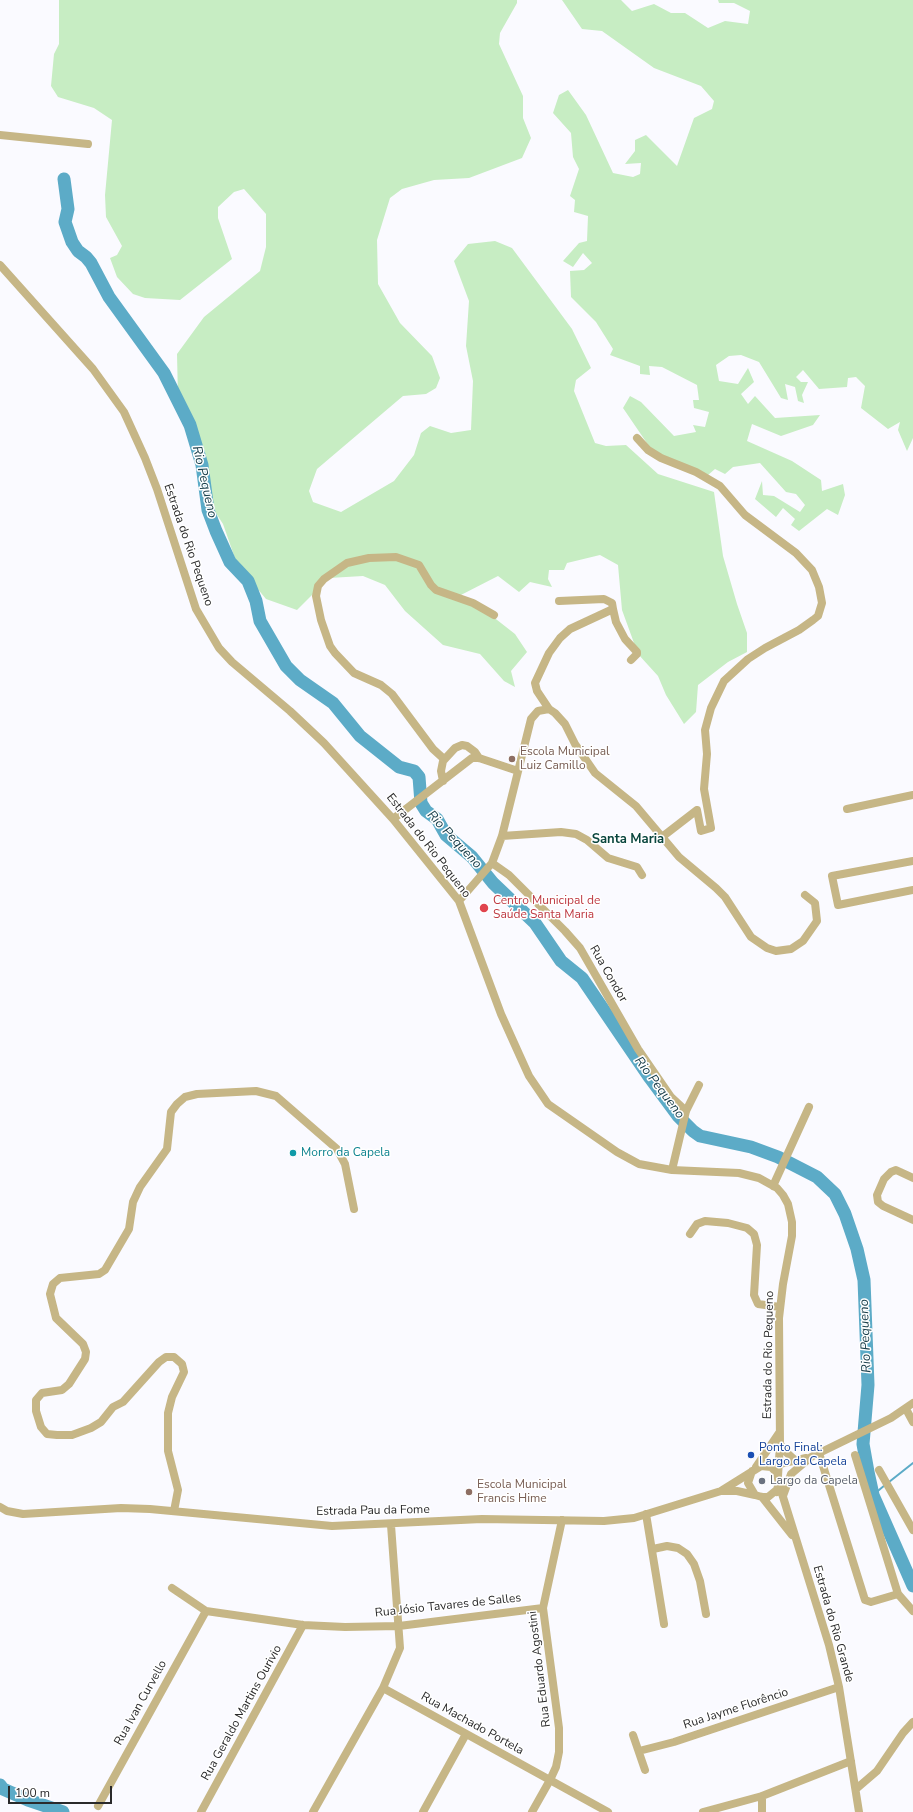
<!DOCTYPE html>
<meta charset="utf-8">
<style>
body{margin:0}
#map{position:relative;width:913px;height:1812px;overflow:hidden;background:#fafaff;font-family:"Nunito Sans",sans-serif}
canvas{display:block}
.scale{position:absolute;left:8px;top:1786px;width:104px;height:18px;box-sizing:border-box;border:2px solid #2a2a2b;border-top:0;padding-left:5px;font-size:12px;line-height:14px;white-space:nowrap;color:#2a2a2b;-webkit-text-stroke:3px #fff;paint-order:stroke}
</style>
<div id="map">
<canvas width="913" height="1812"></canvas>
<div class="scale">100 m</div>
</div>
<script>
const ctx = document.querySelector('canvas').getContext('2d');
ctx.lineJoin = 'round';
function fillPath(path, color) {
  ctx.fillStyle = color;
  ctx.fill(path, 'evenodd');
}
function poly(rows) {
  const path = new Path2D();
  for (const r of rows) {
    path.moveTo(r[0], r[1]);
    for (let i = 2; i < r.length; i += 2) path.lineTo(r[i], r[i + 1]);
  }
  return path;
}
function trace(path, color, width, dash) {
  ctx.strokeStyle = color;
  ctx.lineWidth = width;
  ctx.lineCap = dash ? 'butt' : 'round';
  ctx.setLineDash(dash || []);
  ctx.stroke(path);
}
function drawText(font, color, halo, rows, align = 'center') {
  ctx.font = font + ' "Nunito Sans",sans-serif';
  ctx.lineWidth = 3;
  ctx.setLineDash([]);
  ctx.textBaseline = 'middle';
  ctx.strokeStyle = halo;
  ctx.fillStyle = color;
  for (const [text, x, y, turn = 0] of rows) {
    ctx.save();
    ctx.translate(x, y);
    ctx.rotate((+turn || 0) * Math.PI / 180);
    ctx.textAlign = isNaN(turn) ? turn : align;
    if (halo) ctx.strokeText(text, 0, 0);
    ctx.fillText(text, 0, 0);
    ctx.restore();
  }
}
const green = poly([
 [59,0,517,0,517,3,500,33,499,44,523,96,523,118,531,138,522,158,469,178,434,180,402,189,390,198,377,240,378,284,400,323,432,356,440,378,436,388,426,394,403,396,317,469,309,491,313,502,341,512,394,481,414,455,421,433,430,426,451,433,471,430,473,381,466,346,469,301,454,261,468,244,495,241,512,248,572,329,591,368,576,380,574,391,595,443,606,446,626,445,658,474,714,492,723,556,737,604,747,633,747,652,728,662,698,685,696,712,684,724,666,695,658,676,638,654,622,610,618,565,600,555,567,563,564,570,549,570,548,579,552,587,530,582,519,592,498,576,457,597,492,616,515,634,527,652,511,671,515,687,504,681,480,654,443,645,405,611,385,585,363,576,329,578,297,610,266,599,237,564,223,524,202,492,195,439,178,398,177,354,204,317,260,271,266,247,266,214,244,189,234,192,218,207,218,218,232,259,180,300,145,298,133,294,117,277,110,258,117,255,122,246,106,217,105,195,112,120,94,108,58,97,51,86,54,54,59,44],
 [562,0,621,0,632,11,654,4,671,13,685,13,708,28,725,21,748,24,750,11,734,3,719,3,718,0,913,0,913,438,907,451,898,430,900,422,888,429,861,408,865,386,856,377,848,378,847,387,819,389,803,370,796,377,801,382,808,382,802,395,804,403,798,401,795,387,785,384,788,400,781,398,759,362,741,355,729,356,716,365,719,381,738,384,748,368,754,382,741,394,748,404,755,396,775,418,820,415,813,425,781,436,752,424,747,441,792,461,821,480,822,491,843,484,845,495,838,515,827,509,799,531,791,525,795,519,783,508,776,517,755,499,762,481,763,495,774,496,800,512,805,505,796,494,786,492,760,463,733,467,725,474,715,469,708,475,653,452,623,408,630,396,641,402,674,436,696,432,693,425,705,427,709,412,694,408,693,400,699,400,697,385,662,367,649,366,650,375,640,374,640,366,610,355,613,349,596,322,571,297,570,271,584,270,592,263,583,253,573,267,563,261,579,243,587,241,588,216,574,212,575,200,570,196,579,169,573,157,571,133,553,113,559,95,568,90,586,115,613,173,633,177,640,174,641,163,625,164,635,151,635,140,646,135,677,166,694,118,712,109,714,101,701,86,654,68,602,31,582,29]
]);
const stream = poly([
 [889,1482,913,1463],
 [873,1495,885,1485]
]);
const river = poly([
 [64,179,68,209,65,222,72,242,78,251,86,257,91,263,109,297,164,373,190,425,202,465,208,510,216,531,230,562,248,581,256,601,260,621,286,666,300,680,333,703,360,736,399,767,414,771,419,777,421,803,426,811,437,819,446,835,472,857,493,883,535,923,561,961,582,978,650,1078,678,1116,693,1131,700,1136,751,1147,778,1157,817,1177,835,1194,845,1214,857,1249,864,1280,868,1385,863,1444,868,1472,873,1495,913,1586],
 [0,1785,3,1789,28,1800,63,1812]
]);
const minor = poly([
 [0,135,88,144],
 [0,265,93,369,124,412,145,458,157,489,196,609,219,648,232,662,290,711,324,743,393,819,459,901,501,1014,519,1054,529,1076,548,1104,617,1152,639,1164,672,1170,739,1173,759,1178,777,1188,783,1195,788,1204,792,1222,792,1236,783,1284,779,1318,780,1444,778,1476],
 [637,438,648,450,661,458,696,472,720,486,745,515,796,553,812,570,819,587,822,603,818,616,813,620,799,630,765,648,748,659,724,681,711,708,705,730,707,754,704,789,711,828,701,831,697,810,662,837],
 [613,609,616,622,625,639,637,652,637,654,631,660],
 [549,709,555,713,565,724,575,744,595,773,636,806,679,857,716,888,725,897,751,937,767,948,776,951,791,949,803,941,817,921,815,903,805,895],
 [549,709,537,691,535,683,549,653,560,638,570,629,613,609,612,603,604,599,559,601],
 [444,759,433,749,392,694,381,685,354,673,335,653,330,646,321,620,316,596,318,586,324,579,347,563,369,558,396,557,419,565,431,585,436,590,473,603,494,615],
 [443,781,441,771,443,761,455,748,462,745,467,746,475,752,479,758],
 [847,809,913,795],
 [393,819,472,758,479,758,518,771],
 [502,836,561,832,576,834,587,840,608,858,637,867,642,875],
 [913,861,832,876,838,905,913,890],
 [492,863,509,875,565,931,580,948,638,1049,671,1097,686,1111],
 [459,901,492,863,502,836,531,719,538,711,549,709],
 [672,1170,686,1111,699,1085],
 [913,1178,896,1170,891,1172,884,1179,877,1195,878,1202,883,1206,913,1220],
 [773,1186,809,1107],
 [690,1234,697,1224,705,1221,728,1223,747,1228,754,1234,757,1245,754,1295,758,1304,780,1307],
 [906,1409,913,1422],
 [780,1444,787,1453,796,1461],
 [819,1453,865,1600,871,1602,898,1594,855,1455],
 [775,1465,806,1458],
 [756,1467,779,1433],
 [879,1470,913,1530],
 [752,1471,748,1483,755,1495,762,1497,768,1497,779,1488],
 [779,1484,829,1645,839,1687,859,1812],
 [722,1491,737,1491,755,1495],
 [783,1496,791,1474,811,1457,891,1418,913,1403],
 [762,1497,792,1535],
 [0,1507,7,1511,23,1514,121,1508,150,1509,332,1526,482,1519,604,1521,634,1518,721,1491,761,1466,771,1467,777,1473,779,1484,776,1492],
 [174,1511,178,1490,168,1451,168,1413,172,1397,184,1372,182,1364,174,1357,166,1357,159,1362,123,1402,113,1407,101,1422,91,1428,72,1435,57,1435,47,1434,41,1427,36,1411,36,1400,42,1393,62,1390,69,1384,85,1359,86,1352,83,1344,56,1318,50,1294,53,1284,60,1278,99,1274,105,1270,129,1229,133,1202,140,1187,167,1149,171,1112,177,1104,185,1097,197,1094,256,1091,276,1096,337,1149,345,1164,354,1209],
 [646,1514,664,1624],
 [653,1549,667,1546,678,1548,687,1554,694,1564,700,1581,706,1614],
 [172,1588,206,1611,303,1625,345,1627,399,1626,543,1608],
 [898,1594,913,1611],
 [383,1688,608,1812],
 [633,1735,645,1770],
 [639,1751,674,1742,839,1687],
 [856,1789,877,1771,903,1733,913,1722],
 [762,1796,762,1812],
 [98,1806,206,1611],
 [201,1812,303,1625],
 [313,1812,383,1688,400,1648,391,1525],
 [423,1812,466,1734],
 [532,1812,550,1780,556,1767,559,1752,559,1728,543,1608,562,1520],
 [703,1812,762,1796,851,1761]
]);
const markers = [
 [512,759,4,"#8d6e63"],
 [484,908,5,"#e0444e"],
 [293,1153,4,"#0f9aa8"],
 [751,1455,4,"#1a4fb4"],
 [762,1481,4,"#6b7280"],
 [469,1492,4,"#8d6e63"]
];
const streetNames = [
 ["Estrada do Rio Pequeno",188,545,71],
 ["Estrada do Rio Pequeno",428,846,52],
 ["Rua Condor",608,974,60],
 ["Estrada do Rio Pequeno",769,1355,-89],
 ["Estrada Pau da Fome",373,1511,-1],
 ["Rua Jósio Tavares de Salles",448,1606,-6],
 ["Estrada do Rio Grande",833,1624,74],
 ["Rua Eduardo Agostini",540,1669,-97],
 ["Rua Ivan Curvello",141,1703,-61],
 ["Rua Jayme Florêncio",736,1709,-18],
 ["Rua Geraldo Martins Ourivio",242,1713,-61],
 ["Rua Machado Portela",472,1724,29]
];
const educationNames = [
 ["Escola Municipal",520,752],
 ["Luiz Camillo",520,766],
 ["Escola Municipal",477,1485],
 ["Francis Hime",477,1499]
];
const healthNames = [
 ["Centro Municipal de",493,901],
 ["Saúde Santa Maria",493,915]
];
const cultureNames = [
 ["Morro da Capela",301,1153]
];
const transitNames = [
 ["Ponto Final:",759,1448],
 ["Largo da Capela",759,1462]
];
const worshipNames = [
 ["Largo da Capela",770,1481]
];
const waterNames = [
 ["Rio Pequeno",204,482,77],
 ["Rio Pequeno",454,840,47],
 ["Rio Pequeno",659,1088,53],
 ["Rio Pequeno",866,1336,-92]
];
const neighbourhoodNames = [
 ["Santa Maria",628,840]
];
fillPath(green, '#c7edc3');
trace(stream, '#5cabc7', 2);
trace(river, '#5cabc7', 13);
trace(minor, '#c6b686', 8);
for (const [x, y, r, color] of markers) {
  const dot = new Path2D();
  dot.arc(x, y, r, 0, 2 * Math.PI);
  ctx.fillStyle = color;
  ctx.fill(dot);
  trace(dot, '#fff', 1.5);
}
drawText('12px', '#2a2a2b', '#fff', streetNames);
drawText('12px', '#785e54', '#fff', educationNames, 'left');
drawText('12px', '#be3a42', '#fff', healthNames, 'left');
drawText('12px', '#0d838f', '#fff', cultureNames, 'left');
drawText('12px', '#164399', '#fff', transitNames, 'left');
drawText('12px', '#5b616d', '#fff', worshipNames, 'left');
drawText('italic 13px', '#1b404c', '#fff', waterNames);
drawText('bold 13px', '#0a463e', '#fff', neighbourhoodNames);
</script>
